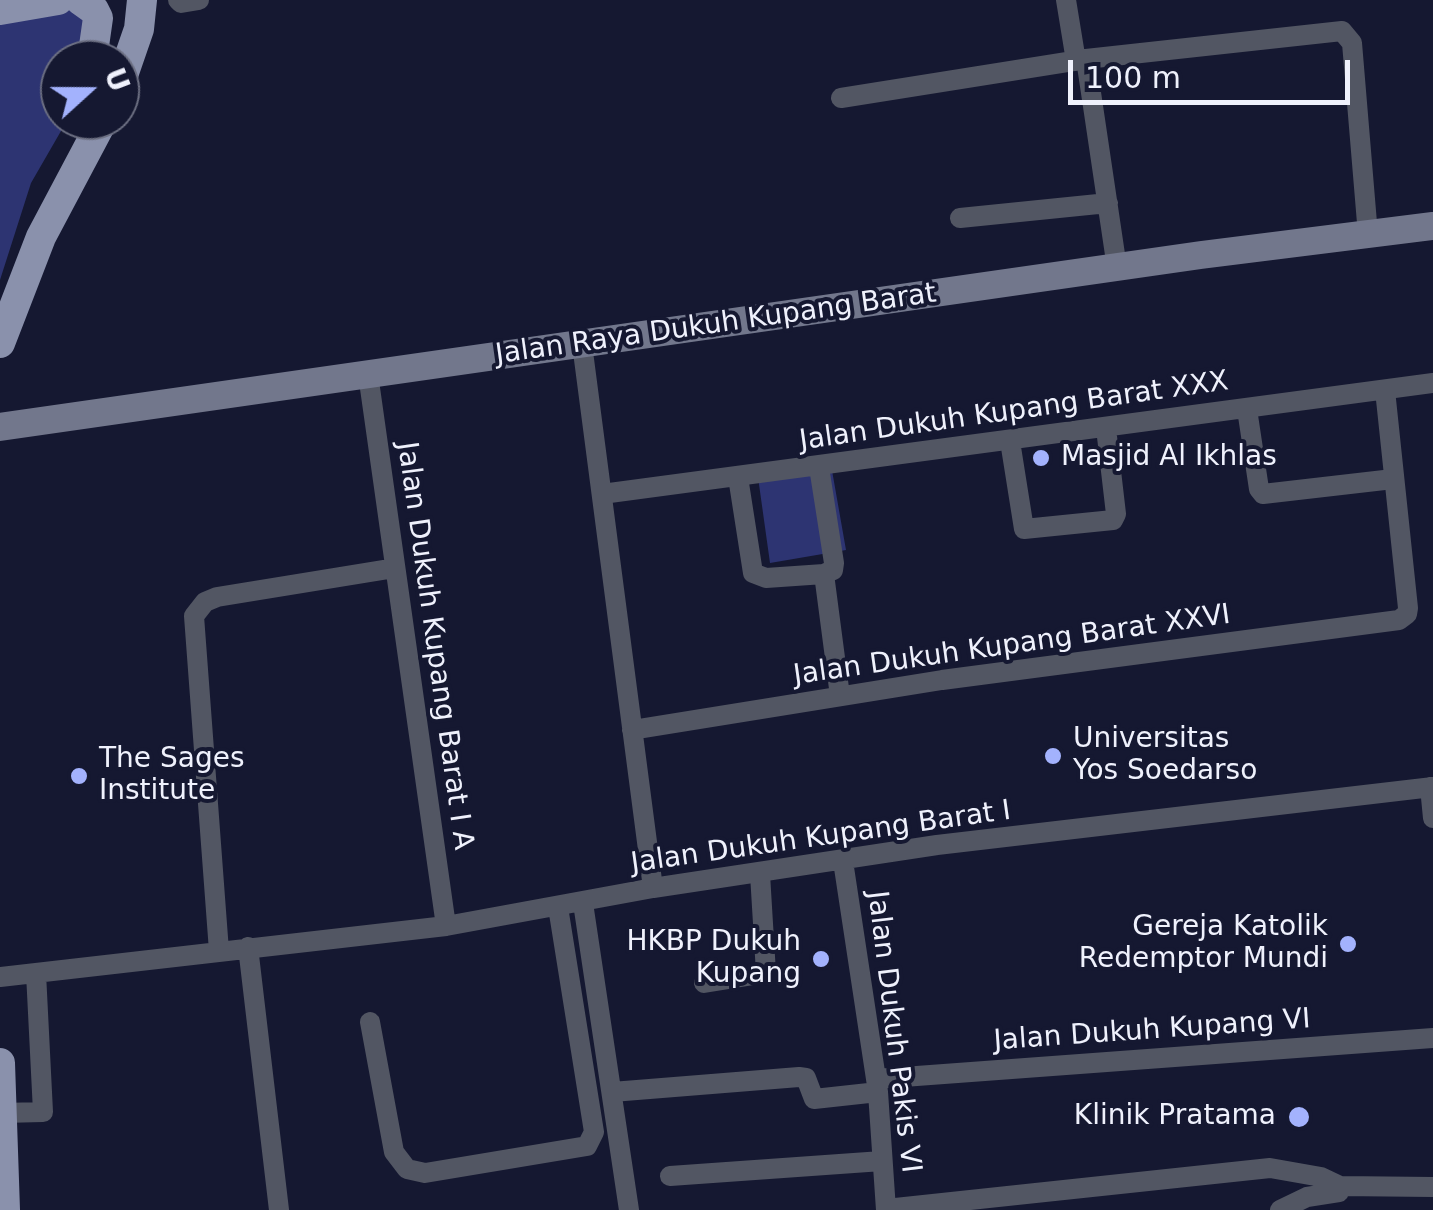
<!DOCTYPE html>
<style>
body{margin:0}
#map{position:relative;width:1433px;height:1210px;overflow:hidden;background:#151831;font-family:"DejaVu Sans",sans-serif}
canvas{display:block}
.north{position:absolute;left:40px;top:40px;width:100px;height:100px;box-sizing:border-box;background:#151831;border:2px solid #6c6f82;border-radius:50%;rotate:69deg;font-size:28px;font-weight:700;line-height:40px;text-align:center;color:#eff1fc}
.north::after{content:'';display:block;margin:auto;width:35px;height:45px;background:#a3b2fd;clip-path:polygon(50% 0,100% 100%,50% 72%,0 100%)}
.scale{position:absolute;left:1068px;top:60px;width:282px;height:45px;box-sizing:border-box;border:5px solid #eff1fc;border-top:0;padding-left:12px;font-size:30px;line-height:35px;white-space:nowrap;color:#eff1fc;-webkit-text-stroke:8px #151831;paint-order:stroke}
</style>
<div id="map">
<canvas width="1433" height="1210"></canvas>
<div class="north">U</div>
<div class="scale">100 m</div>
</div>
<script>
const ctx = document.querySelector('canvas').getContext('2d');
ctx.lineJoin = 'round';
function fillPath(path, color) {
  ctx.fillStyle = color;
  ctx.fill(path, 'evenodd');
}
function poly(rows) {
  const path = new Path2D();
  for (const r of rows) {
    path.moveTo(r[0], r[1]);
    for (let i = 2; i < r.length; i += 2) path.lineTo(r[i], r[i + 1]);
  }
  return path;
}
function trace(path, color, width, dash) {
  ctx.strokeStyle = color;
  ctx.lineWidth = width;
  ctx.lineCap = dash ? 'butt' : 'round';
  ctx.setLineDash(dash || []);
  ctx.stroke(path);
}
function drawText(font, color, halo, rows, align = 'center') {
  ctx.font = font + ' "DejaVu Sans",sans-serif';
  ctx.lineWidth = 8;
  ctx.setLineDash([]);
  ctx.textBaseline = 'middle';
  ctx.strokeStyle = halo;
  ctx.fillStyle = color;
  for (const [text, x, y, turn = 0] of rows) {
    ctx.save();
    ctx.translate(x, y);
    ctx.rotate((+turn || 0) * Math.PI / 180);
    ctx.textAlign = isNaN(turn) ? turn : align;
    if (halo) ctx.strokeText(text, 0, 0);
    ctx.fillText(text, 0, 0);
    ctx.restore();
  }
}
const green = poly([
 [79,2,94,11,81,60,60,60,61,131,31,183,0,280,0,14],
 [830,459,846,550,770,563,757,470]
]);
const street = poly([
 [178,0,181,3,199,0],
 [1066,0,1076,61],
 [1086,59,1342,31,1352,43,1368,235],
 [841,98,1086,59,1117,268],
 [960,218,1108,203],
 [582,344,653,888],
 [368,374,446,926],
 [1247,409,1259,489,1263,494,1393,479],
 [1010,441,1024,529,1113,520,1116,514,1106,428],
 [738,477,753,573,766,578,824,574,833,570,834,563,819,467],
 [602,494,1433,383],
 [824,574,840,696],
 [632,730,942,680,1399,620,1407,614,1408,608,1385,390],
 [1430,787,1433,818],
 [843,861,878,1092,886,1210],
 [583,903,629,1210],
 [248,947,279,1210],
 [219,951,194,616,205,602,217,597,395,568],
 [0,977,446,926,653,888,937,845,1433,787],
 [704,983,766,973,760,874],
 [370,1022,394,1152,407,1169,425,1173,587,1146,594,1132,558,907],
 [876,1079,1433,1038],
 [612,1092,799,1077,806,1078,814,1099,878,1092],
 [2,1113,43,1112,36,973],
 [670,1176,882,1161],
 [886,1209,1270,1168,1321,1177,1340,1186,1433,1187],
 [1280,1210,1307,1197,1339,1192]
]);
const secondary = poly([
 [0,427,1201,255,1433,226]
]);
const primary = poly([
 [80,0,94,10,98,18,92,60],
 [0,10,58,0],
 [120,84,139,29,142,0],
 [0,343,41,237,103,120],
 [0,1063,5,1210]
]);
const markers = [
 [1041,458,10,"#a3b2fd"],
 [1053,756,10,"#a3b2fd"],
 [79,776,10,"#a3b2fd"],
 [1348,944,10,"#a3b2fd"],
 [821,959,10,"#a3b2fd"],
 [1299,1117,12,"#a3b2fd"]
];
const streetNames = [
 ["Jalan Raya Dukuh Kupang Barat",716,325,-8],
 ["Jalan Dukuh Kupang Barat XXX",1014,412,-8],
 ["Jalan Dukuh Kupang Barat I A",434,646,82],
 ["Jalan Dukuh Kupang Barat XXVI",1012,646,-8],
 ["Jalan Dukuh Kupang Barat I",821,838,-8],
 ["Jalan Dukuh Kupang VI",1152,1031,-4],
 ["Jalan Dukuh Pakis VI",893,1032,83]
];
const poiNames = [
 ["Masjid Al Ikhlas",1061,458],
 ["Universitas",1073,740],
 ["Yos Soedarso",1073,772],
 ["The Sages",99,760],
 ["Institute",99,792],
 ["Gereja Katolik",1328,928,"right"],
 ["Redemptor Mundi",1328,960,"right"],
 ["HKBP Dukuh",801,943,"right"],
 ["Kupang",801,975,"right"],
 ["Klinik Pratama",1276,1117,"right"]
];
fillPath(green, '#2d3472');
trace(street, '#525663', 20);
trace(secondary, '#72778c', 28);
trace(primary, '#8a91ac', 30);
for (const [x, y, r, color] of markers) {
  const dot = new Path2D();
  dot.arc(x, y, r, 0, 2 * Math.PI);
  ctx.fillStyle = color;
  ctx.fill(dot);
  trace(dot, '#151831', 4);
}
drawText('28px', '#eff1fc', '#151831', streetNames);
drawText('28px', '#eff1fc', '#151831', poiNames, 'left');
</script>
